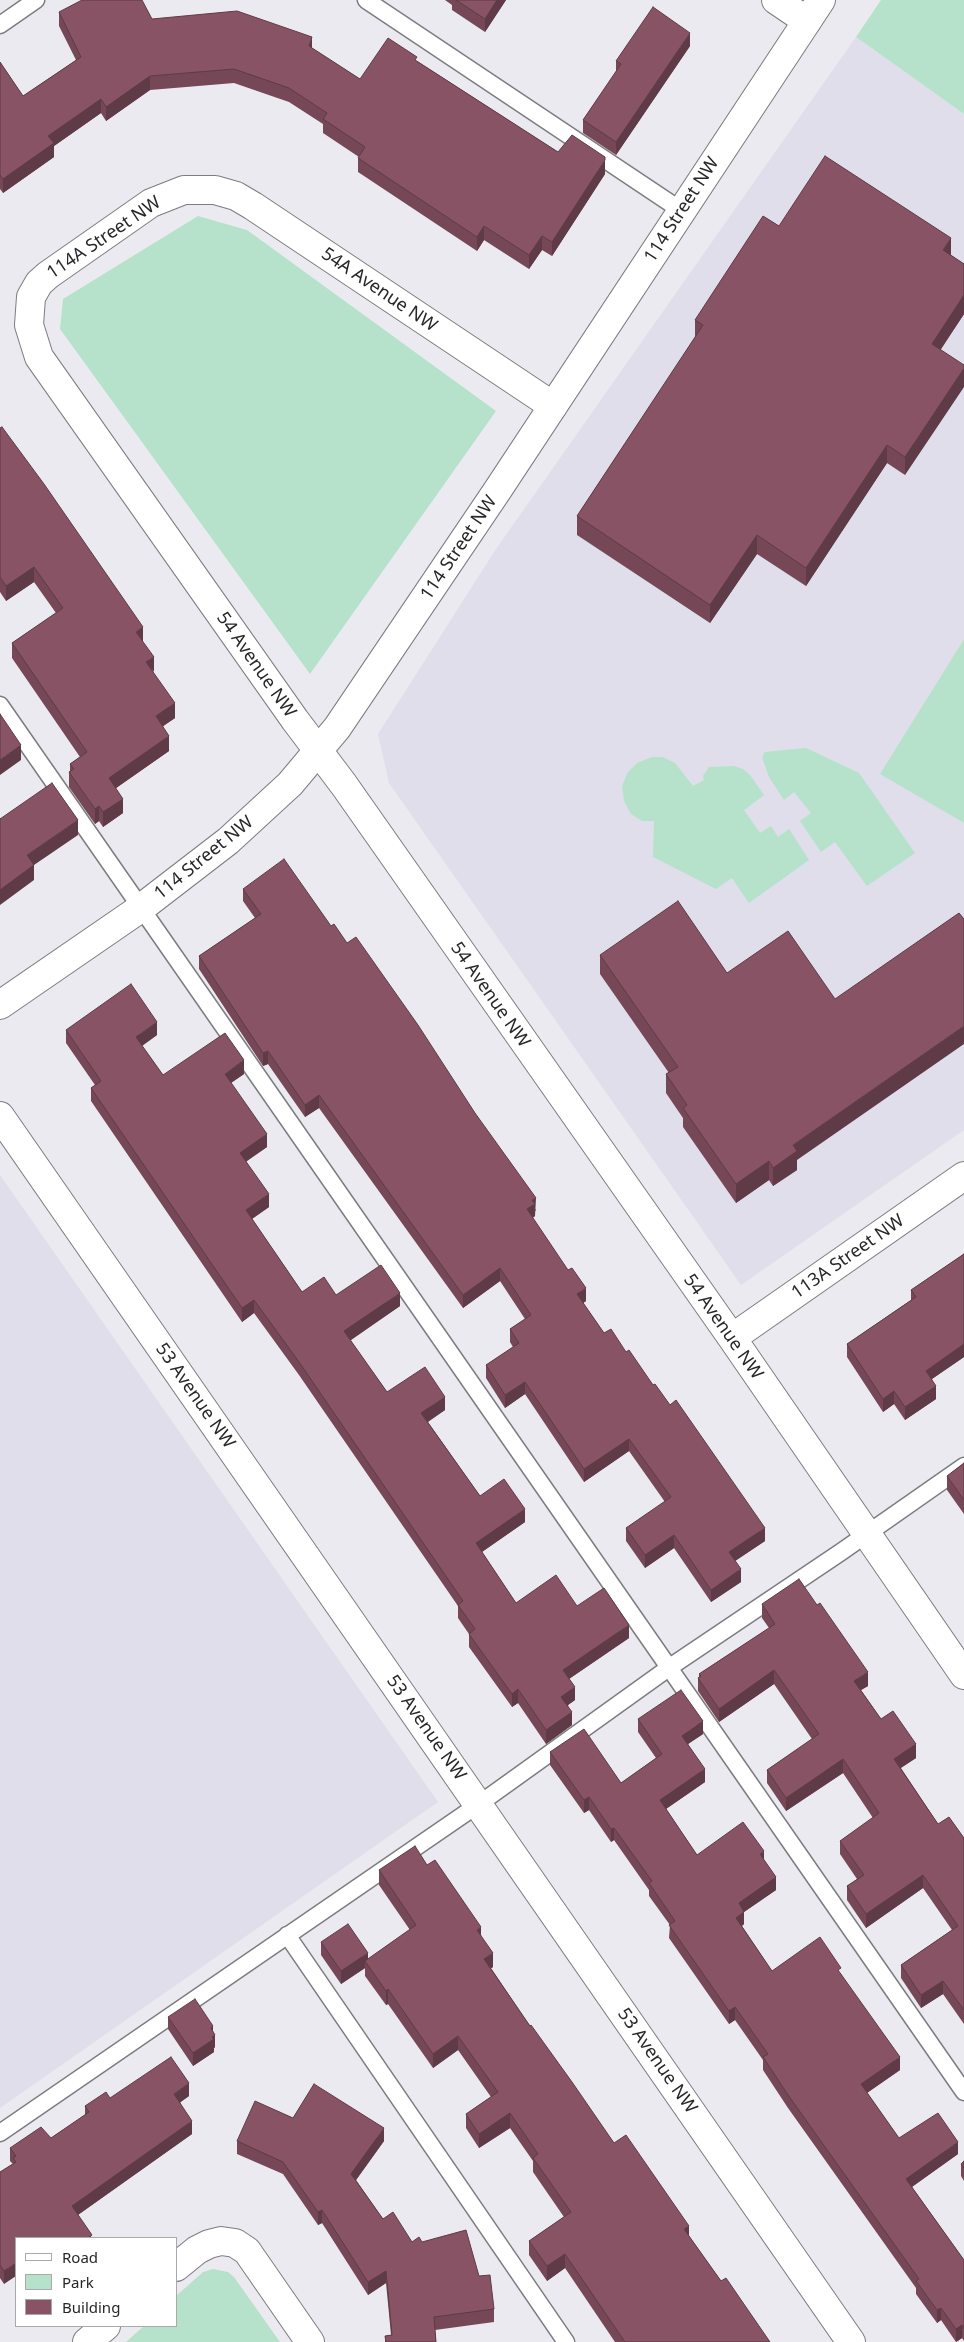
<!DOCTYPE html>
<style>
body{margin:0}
#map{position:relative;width:964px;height:2342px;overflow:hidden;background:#ebeaf0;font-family:"Noto Sans",sans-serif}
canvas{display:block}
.legend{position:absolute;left:15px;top:2237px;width:162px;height:90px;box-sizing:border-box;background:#fff;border:1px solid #a9a9a9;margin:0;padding:6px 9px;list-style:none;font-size:15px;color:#272729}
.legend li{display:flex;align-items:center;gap:10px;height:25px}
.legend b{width:25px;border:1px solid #a9a9a9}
</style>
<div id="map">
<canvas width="964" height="2342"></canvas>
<ul class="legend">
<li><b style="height:6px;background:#fff"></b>Road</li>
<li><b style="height:14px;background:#b6e2cb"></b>Park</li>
<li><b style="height:14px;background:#885365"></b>Building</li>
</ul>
</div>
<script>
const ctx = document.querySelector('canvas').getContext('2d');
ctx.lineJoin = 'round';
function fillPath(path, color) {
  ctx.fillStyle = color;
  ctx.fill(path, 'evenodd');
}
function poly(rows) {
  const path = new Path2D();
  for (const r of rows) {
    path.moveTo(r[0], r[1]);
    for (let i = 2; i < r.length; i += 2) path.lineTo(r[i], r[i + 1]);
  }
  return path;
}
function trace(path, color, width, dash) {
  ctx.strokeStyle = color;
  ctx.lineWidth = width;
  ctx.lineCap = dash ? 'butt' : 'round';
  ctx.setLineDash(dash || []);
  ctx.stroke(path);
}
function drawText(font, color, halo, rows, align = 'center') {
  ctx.font = font + ' "Noto Sans",sans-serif';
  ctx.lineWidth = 5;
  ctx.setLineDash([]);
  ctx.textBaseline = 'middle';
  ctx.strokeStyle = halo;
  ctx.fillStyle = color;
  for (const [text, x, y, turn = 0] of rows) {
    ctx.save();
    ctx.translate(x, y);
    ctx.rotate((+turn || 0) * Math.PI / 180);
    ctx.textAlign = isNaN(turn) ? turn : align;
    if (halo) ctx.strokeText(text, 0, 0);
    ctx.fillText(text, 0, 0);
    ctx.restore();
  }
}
const built = poly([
 [856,37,964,114,964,639,881,774,964,823,964,1130,741,1285,389,783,378,734,496,549],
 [0,1175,438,1802,0,2108]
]);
const green = poly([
 [881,0,964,0,964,114,856,37],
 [198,216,247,230,496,411,310,674,60,329,63,299],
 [964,639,964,823,880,774],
 [806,748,859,773,915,853,867,886,835,842,821,852,800,821,811,813,794,792,784,800,769,777,762,757,765,752],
 [652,757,663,757,675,763,693,786,704,780,703,776,709,767,734,766,743,769,750,775,764,795,744,810,760,833,771,826,778,837,789,829,809,860,749,903,732,878,716,889,653,857,654,821,642,821,631,814,624,801,622,786,628,772,637,763],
 [213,2269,228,2272,234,2277,280,2342,126,2342,144,2326,176,2326,176,2296,203,2272]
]);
const service = poly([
 [366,0,682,211],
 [0,25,36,0],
 [0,705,964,2092],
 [287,1935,566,2342],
 [0,2133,479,1804,670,1667,841,1552,964,1466]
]);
const minor = poly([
 [776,0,807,21],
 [553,406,253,206,236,196,215,190,184,190,151,203,48,275,39,283,31,297,29,325,39,357,295,720,344,785,732,1338,964,1675],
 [0,1116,851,2342],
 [732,1338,964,1176],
 [176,2267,197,2250,209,2244,221,2241,235,2243,247,2251,310,2342],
 [87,2342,106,2326]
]);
const tertiary = poly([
 [0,1005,141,908,228,841,290,784,337,728,497,491,821,0]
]);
const wall = poly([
 [445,0,506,0,485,32,452,10,452,5],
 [59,12,152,19,312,48,360,79,417,61,558,152,605,174,552,256,542,250,529,269,484,240,477,251,358,172,358,158,359,157,323,133,323,124,289,102,234,83,150,90,106,121,101,113,54,146,54,157,3,193,0,189,0,62,23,96,76,60,59,26],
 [690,46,616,155,583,133,583,120,616,72,616,61],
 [779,226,951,255,964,264,964,314,940,350,905,475,887,463,806,586,757,554,710,623,577,535,577,516,695,338,695,320],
 [0,428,143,642,153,672,175,718,163,726,169,751,116,788,123,813,103,827,99,821,95,824,69,787,69,772,70,771,70,764,80,757,12,658,12,643,56,613,34,582,6,601,0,592],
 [243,889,331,926,347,943,536,1210,535,1211,535,1216,532,1218,586,1301,583,1303,604,1333,626,1352,653,1385,765,1541,735,1561,741,1582,711,1602,674,1548,645,1568,626,1541,626,1528,665,1502,629,1451,584,1482,525,1394,505,1408,486,1378,486,1365,513,1347,510,1342,510,1329,525,1319,500,1281,463,1308,319,1108,305,1117,268,1064,263,1066,199,969,199,956,255,918,243,901],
 [600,955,797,1160,797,1170,773,1186,769,1180,736,1203,683,1127,683,1118,666,1093,666,1074,669,1073,600,974],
 [66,1030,157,1035,142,1046,163,1075,244,1074,231,1083,267,1147,246,1161,269,1207,252,1219,302,1292,336,1295,400,1306,350,1340,387,1392,445,1410,428,1422,480,1496,525,1522,482,1552,516,1603,577,1606,629,1638,569,1679,575,1700,568,1705,572,1725,546,1744,518,1703,512,1707,469,1647,469,1634,458,1618,458,1606,299,1375,254,1313,242,1322,91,1101,91,1088,95,1085,66,1043],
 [964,1254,964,1357,932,1379,936,1399,905,1420,894,1404,883,1412,847,1357,847,1344,911,1300,911,1290],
 [964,1463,964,1514,947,1490,947,1476],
 [762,1604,868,1686,861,1690,881,1719,916,1758,901,1768,938,1824,964,1838,964,2024,943,1994,921,2008,901,1978,901,1965,952,1930,923,1888,866,1928,847,1900,847,1886,857,1879,840,1854,840,1841,873,1818,843,1773,786,1811,767,1783,767,1770,812,1739,774,1684,719,1722,698,1691,698,1678,699,1677,699,1674,769,1628,762,1618],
 [638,1719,703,1734,688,1744,705,1782,666,1809,697,1855,764,1860,776,1890,744,1912,744,1924,742,1926,772,1971,841,1974,900,2070,867,2093,899,2138,958,2154,912,2187,964,2260,964,2341,962,2338,956,2342,941,2320,937,2323,916,2294,916,2288,788,2108,763,2070,763,2060,735,2020,729,2024,669,1938,670,1925,649,1896,649,1890,614,1840,611,1842,589,1810,584,1813,550,1765,550,1752,621,1783,656,1758,638,1732],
 [427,1865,481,1935,493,1967,491,1968,530,2026,614,2143,689,2236,721,2281,770,2342,615,2342,565,2268,547,2281,529,2255,529,2241,564,2217,533,2172,533,2161,510,2128,479,2148,466,2128,466,2114,491,2097,458,2050,433,2068,388,2004,386,2005,365,1976,365,1968,341,1984,321,1955,321,1942,368,1959,410,1930,379,1885,379,1870],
 [168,2017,213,2032,215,2047,214,2048,214,2052,193,2066,168,2029],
 [189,2096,180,2102,192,2134,78,2215,92,2238,16,2238,4,2284,0,2278,0,2172,13,2164,10,2161,10,2148,51,2138,85,2115,85,2106,110,2098],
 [293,2118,384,2141,356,2180,383,2219,412,2242,422,2242,479,2276,494,2309,494,2322,435,2330,436,2342,385,2342,385,2336,391,2335,386,2283,368,2295,322,2223,318,2225,283,2174,237,2154,237,2141],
 [964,2161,964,2181,961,2176,961,2164]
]);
const shadedWall = poly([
 [497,0,506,0,485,32,485,19],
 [690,33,690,46,616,155,616,142],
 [312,37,312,51,309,46],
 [150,76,150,90,106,121,106,107],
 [101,99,101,113,54,146,54,157,3,193,3,179,48,136],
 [605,160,605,174,552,256,552,242],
 [484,226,484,240,477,251,477,237],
 [542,236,542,250,529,269,529,255],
 [951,238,951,257,943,250],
 [964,295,964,314,932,363,932,344],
 [964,368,964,387,905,475,905,457],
 [887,445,887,463,806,586,806,568],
 [757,535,757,554,710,623,710,605],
 [34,567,34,582,6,601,6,586],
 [143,627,143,642,136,632],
 [154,657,154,672,146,662],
 [175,703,175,718,156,731,156,716],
 [169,736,169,751,109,793,109,778],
 [21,745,21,760,0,775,0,760],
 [123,799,123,813,103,827,103,812],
 [99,806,99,821,95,824,95,809],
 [78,820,78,835,34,865,34,880,0,905,0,890,27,855],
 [157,1022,157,1035,136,1050,136,1037],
 [964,1026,964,1044,797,1160,797,1170,773,1186,773,1168,793,1145],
 [268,1051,268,1064,263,1066,263,1053],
 [244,1060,244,1074,225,1087,225,1074],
 [319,1095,319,1108,305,1117,305,1105],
 [267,1134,267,1147,240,1166,240,1153],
 [769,1161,769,1180,736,1203,736,1184],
 [269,1194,269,1207,246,1223,246,1210],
 [536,1198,535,1216,527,1222,527,1209,532,1200],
 [500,1268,500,1281,463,1308,463,1295],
 [586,1288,586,1301,577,1307,577,1294],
 [400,1293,400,1306,344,1345,344,1331],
 [254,1300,254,1313,242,1322,242,1308],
 [964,1344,964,1357,926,1383,926,1371],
 [525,1382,525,1394,505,1408,505,1395],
 [936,1386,936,1399,905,1420,905,1407],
 [894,1391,894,1404,883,1412,883,1399],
 [445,1397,445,1410,421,1426,421,1413],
 [629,1439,629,1451,584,1482,584,1469],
 [525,1509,525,1522,476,1556,476,1543],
 [765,1528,765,1541,729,1565,729,1552],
 [674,1535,674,1548,645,1568,645,1555],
 [741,1569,741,1582,711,1602,711,1590],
 [629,1625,629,1638,563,1683,563,1670],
 [774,1670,774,1684,719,1722,719,1709],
 [868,1672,868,1686,854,1694,854,1681],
 [575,1687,575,1700,561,1710,561,1697],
 [518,1689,518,1703,512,1707,512,1694],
 [572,1712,572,1725,546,1744,546,1730],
 [703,1721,703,1734,682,1748,682,1736],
 [916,1744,916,1758,894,1772,894,1759],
 [843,1759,843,1773,786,1811,786,1798],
 [705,1769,705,1782,660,1813,660,1800],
 [589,1797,589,1810,584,1813,584,1800],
 [614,1828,614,1840,611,1842,611,1829],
 [764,1851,764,1864,760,1854],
 [923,1875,923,1888,866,1928,866,1914],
 [776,1877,776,1890,744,1912,744,1924,736,1930,736,1918,739,1903],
 [481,1927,481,1942,477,1930],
 [368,1953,368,1966,365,1961,365,1968,341,1984,341,1971],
 [493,1953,493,1967,484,1973,484,1959],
 [943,1981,943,1994,921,2008,921,1995],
 [388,1989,388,2004,386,2005,386,1991],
 [735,2007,735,2020,729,2024,729,2011],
 [213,2026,213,2036,215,2035,215,2047,214,2048,214,2052,193,2066,193,2053,211,2028],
 [458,2036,458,2050,433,2068,433,2054],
 [900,2057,900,2070,861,2097,861,2084],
 [189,2083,189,2096,174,2107,174,2094],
 [510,2113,510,2128,479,2148,479,2134],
 [192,2121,192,2134,72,2219,72,2206],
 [384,2128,384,2141,351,2187,351,2174],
 [958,2142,958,2154,906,2191,906,2179],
 [322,2210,322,2223,318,2225,318,2212],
 [689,2226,689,2240,684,2229],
 [565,2254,565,2268,547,2281,547,2266],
 [16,2263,16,2276,4,2284,4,2271],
 [386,2271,386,2283,368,2295,368,2282],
 [941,2308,941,2320,937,2323,937,2310],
 [962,2325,962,2338,956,2342,956,2329]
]);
const building = poly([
 [82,0,142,0,152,19,237,11,312,37,309,46,360,79,388,38,417,57,415,60,558,152,572,135,605,157,605,160,552,242,542,236,529,255,484,226,477,237,358,158,365,147,323,119,327,113,289,88,234,69,150,76,106,107,101,99,48,136,54,143,3,179,0,175,0,62,23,96,81,57,59,12,82,0],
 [456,0,497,0,485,19,456,0],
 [653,7,690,33,616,142,583,120,621,64,616,61,653,7],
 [825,156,951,238,943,250,964,264,964,295,932,344,964,365,964,368,905,457,887,445,806,568,757,535,710,605,577,516,703,325,695,320,763,216,779,226,825,156],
 [2,427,44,484,143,627,136,632,154,657,146,662,175,703,156,716,169,736,109,778,123,799,103,812,99,806,95,809,69,772,74,769,70,764,87,752,12,643,63,608,34,567,6,586,0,577,0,428,2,427],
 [0,714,21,745,0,760,0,714],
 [52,783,78,820,27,855,34,865,0,890,0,818,0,819,52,783],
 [284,859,331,926,334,924,347,943,356,937,418,1025,475,1113,536,1198,532,1200,535,1204,527,1209,568,1270,572,1268,586,1288,577,1294,604,1333,611,1329,626,1352,629,1350,653,1385,655,1384,670,1405,676,1400,765,1528,729,1552,741,1569,711,1590,674,1535,645,1555,626,1528,671,1497,629,1439,584,1469,525,1382,505,1395,486,1365,519,1343,510,1329,531,1315,500,1268,463,1295,319,1095,305,1105,268,1051,263,1053,199,956,261,914,243,889,284,859],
 [678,901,727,973,788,931,835,999,959,913,964,919,964,1026,793,1145,797,1151,773,1168,769,1161,736,1184,683,1108,687,1105,666,1074,678,1067,600,955,678,901],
 [131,984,157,1022,136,1037,163,1075,225,1033,244,1060,225,1074,267,1134,240,1153,269,1194,246,1210,302,1292,324,1277,336,1295,381,1265,400,1293,344,1331,387,1392,425,1367,445,1397,421,1413,480,1496,504,1479,525,1509,476,1543,516,1603,556,1575,577,1606,604,1588,629,1625,563,1670,575,1687,561,1697,572,1712,546,1730,518,1689,512,1694,469,1634,475,1629,458,1605,463,1601,299,1362,254,1300,242,1308,91,1088,101,1081,66,1030,131,984],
 [964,1254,964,1344,926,1371,936,1386,905,1407,894,1391,883,1399,847,1344,916,1297,911,1290,964,1254],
 [964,1463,964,1500,947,1476,964,1463],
 [799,1579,817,1605,820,1603,868,1672,854,1681,881,1719,893,1711,916,1744,894,1759,938,1824,949,1817,964,1838,964,2010,943,1981,921,1995,901,1965,958,1926,923,1875,866,1914,847,1886,864,1875,840,1841,879,1813,843,1759,786,1798,767,1770,819,1734,774,1670,719,1709,698,1678,701,1676,699,1674,775,1624,762,1604,799,1579],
 [681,1690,703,1721,682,1736,705,1769,660,1800,697,1855,743,1822,764,1851,760,1854,776,1877,739,1903,744,1912,736,1918,772,1971,820,1937,841,1968,838,1970,900,2057,861,2084,899,2138,938,2113,958,2142,906,2179,964,2260,964,2329,962,2325,956,2329,941,2308,937,2310,916,2281,919,2279,788,2095,763,2057,768,2054,735,2007,729,2011,669,1925,675,1921,649,1883,652,1881,614,1828,611,1829,589,1797,584,1800,550,1752,584,1729,621,1783,662,1754,638,1719,681,1690],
 [415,1846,427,1865,435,1860,481,1927,477,1930,493,1953,484,1959,530,2026,531,2025,572,2082,614,2143,626,2135,689,2226,684,2229,721,2281,726,2278,770,2342,625,2342,565,2254,547,2266,529,2241,571,2212,533,2158,538,2154,510,2113,479,2134,466,2114,498,2092,458,2036,433,2054,388,1989,386,1991,365,1961,416,1925,379,1870,415,1846],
 [348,1924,368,1953,341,1971,321,1942,348,1924],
 [195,1999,213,2026,211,2028,215,2035,212,2037,214,2039,193,2053,168,2017,195,1999],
 [171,2057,189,2083,174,2094,192,2121,72,2206,92,2235,88,2238,16,2238,16,2263,4,2271,0,2265,0,2172,16,2162,13,2158,16,2156,10,2148,41,2127,51,2138,89,2112,85,2106,106,2092,110,2098,171,2057],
 [314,2084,384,2128,351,2174,383,2219,393,2212,412,2242,419,2237,422,2242,466,2230,479,2276,490,2275,494,2309,434,2317,436,2342,386,2342,385,2336,392,2335,386,2271,368,2282,322,2210,318,2212,283,2162,237,2141,255,2101,293,2118,314,2084],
 [964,2161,964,2168,961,2164,964,2161]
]);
const streetNames = [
 ["114 Street NW",682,210,-57],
 ["114A Street NW",104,238,-34],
 ["54A Avenue NW",379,290,34],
 ["114 Street NW",459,548,-56],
 ["54 Avenue NW",256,665,55],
 ["114 Street NW",204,858,-39],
 ["54 Avenue NW",490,995,55],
 ["113A Street NW",848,1257,-35],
 ["54 Avenue NW",723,1327,55],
 ["53 Avenue NW",195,1396,55],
 ["53 Avenue NW",426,1728,55],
 ["53 Avenue NW",657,2061,55]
];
fillPath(built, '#dfdeea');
fillPath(green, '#b6e2cb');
trace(service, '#7d7c81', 19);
trace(minor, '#7d7c81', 30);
trace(tertiary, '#7d7c81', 30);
trace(service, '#fff', 16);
trace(minor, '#fff', 28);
trace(tertiary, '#fff', 28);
fillPath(wall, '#754757');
fillPath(shadedWall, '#5f3a47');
fillPath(building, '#885365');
trace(building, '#5f3a47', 1);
drawText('18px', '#272729', '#fff', streetNames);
</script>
